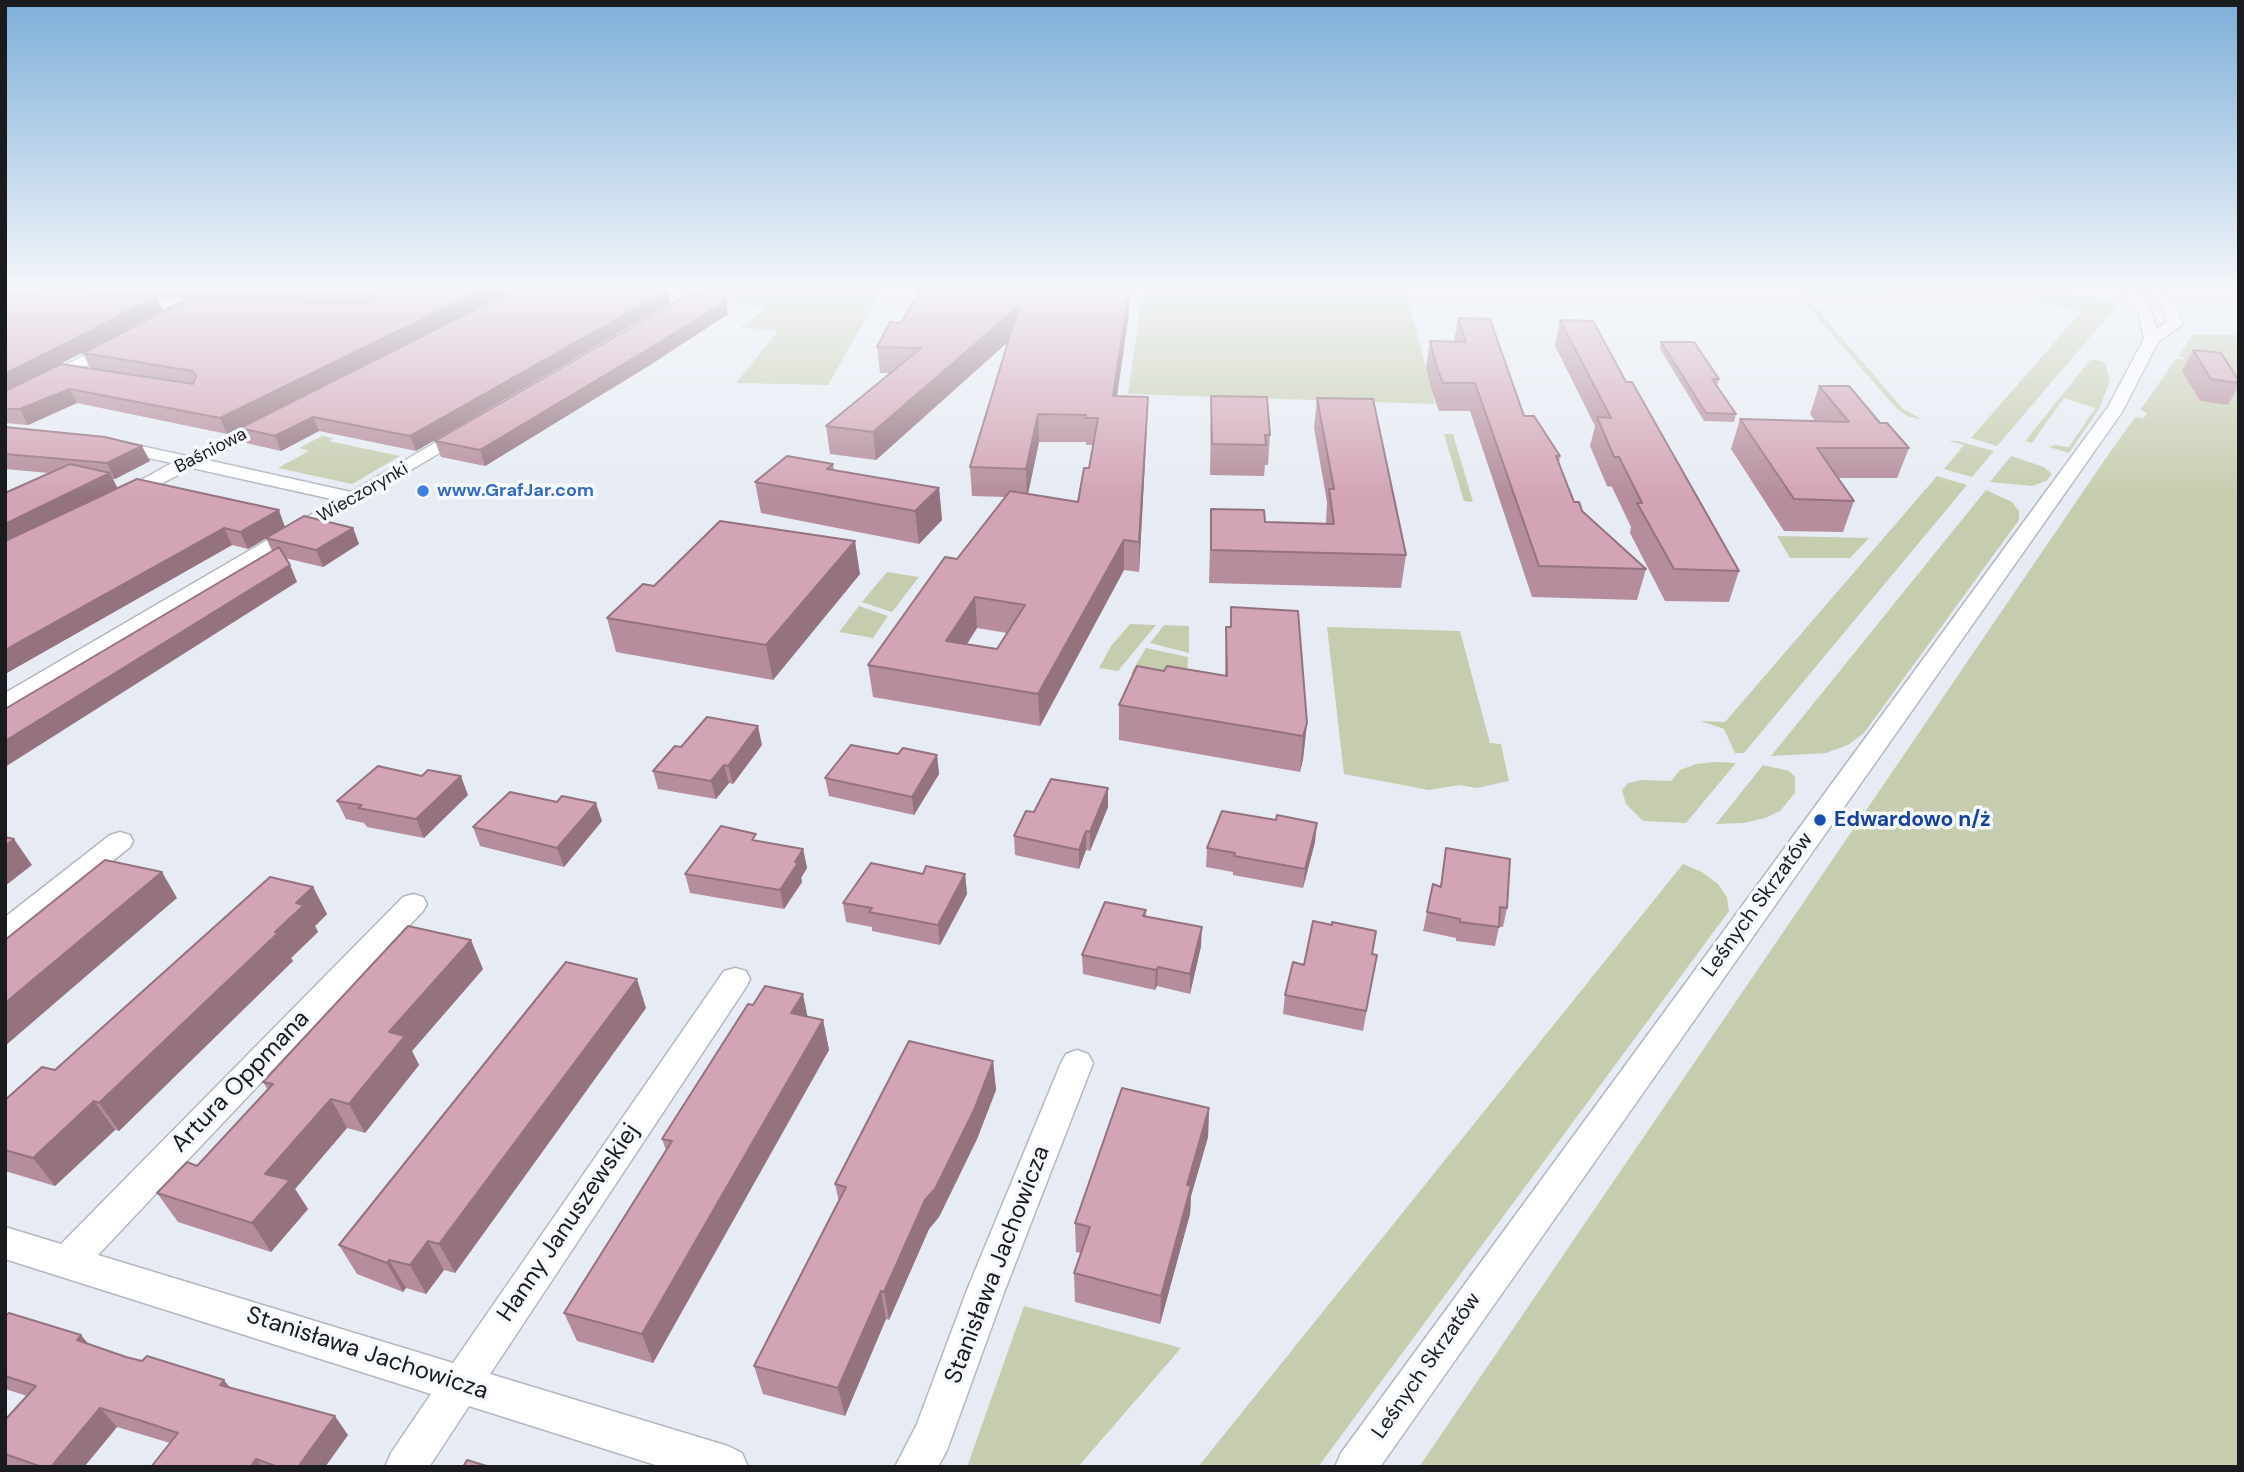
<!DOCTYPE html>
<meta charset="utf-8">
<style>
body{margin:0}
#map{position:relative;width:2244px;height:1472px;overflow:hidden;background:#e7ecf4;font-family:"DM Sans",sans-serif}
canvas{display:block}
.frame{position:absolute;inset:0;border:7px solid #1a1b1e;pointer-events:none}
</style>
<div id="map">
<canvas width="2244" height="1472"></canvas>
<div class="frame"></div>
</div>
<script>
const ctx = document.querySelector('canvas').getContext('2d');
ctx.lineJoin = 'round';
function fillPath(path, color) {
  ctx.fillStyle = color;
  ctx.fill(path, 'evenodd');
}
function poly(rows) {
  const path = new Path2D();
  for (const r of rows) {
    path.moveTo(r[0], r[1]);
    for (let i = 2; i < r.length; i += 2) path.lineTo(r[i], r[i + 1]);
  }
  return path;
}
function trace(path, color, width, dash) {
  ctx.strokeStyle = color;
  ctx.lineWidth = width;
  ctx.lineCap = dash ? 'butt' : 'round';
  ctx.setLineDash(dash || []);
  ctx.stroke(path);
}
function drawText(font, color, halo, rows, align = 'center') {
  ctx.font = font + ' "DM Sans",sans-serif';
  ctx.lineWidth = 7;
  ctx.setLineDash([]);
  ctx.textBaseline = 'middle';
  ctx.strokeStyle = halo;
  ctx.fillStyle = color;
  for (const [text, x, y, turn = 0] of rows) {
    ctx.save();
    ctx.translate(x, y);
    ctx.rotate((+turn || 0) * Math.PI / 180);
    ctx.textAlign = isNaN(turn) ? turn : align;
    if (halo) ctx.strokeText(text, 0, 0);
    ctx.fillText(text, 0, 0);
    ctx.restore();
  }
}
const green = poly([
 [703,290,882,290,828,385,736,383,778,331,740,327,767,308,701,298],
 [1143,290,1406,290,1435,404,1128,394],
 [1795,290,1931,290,2095,296,2117,306,1997,446,1971,438,2081,312,2019,298,1804,293,1807,297],
 [1812,303,1903,409,1923,420,1907,416,1896,408,1807,306],
 [2193,334,2239,335,2239,1467,1419,1467,2108,455,2135,417,2144,418,2147,413,2140,410,2176,359,2185,359,2179,355],
 [2091,359,2105,362,2110,381,2099,409,2069,453,2049,447,2055,445,2069,447,2095,408,2064,398,2032,443,2025,441],
 [1444,434,1453,434,1473,502,1464,501],
 [322,436,333,438,329,441,400,456,352,484,278,468,309,451,299,448],
 [1948,441,1957,441,1994,451,1972,477,1944,469,1964,445],
 [2011,456,2044,467,2052,474,2046,481,2032,486,1990,482],
 [1937,476,1967,485,1744,753,1735,753,1724,729,1700,721,1725,722],
 [1986,490,2012,502,2019,511,2019,520,1864,733,1848,745,1826,753,1771,756],
 [1777,536,1869,538,1850,558,1790,558],
 [887,572,919,577,892,612,862,602],
 [859,606,888,616,873,638,839,632],
 [1130,624,1156,625,1118,671,1099,668,1111,646],
 [1164,625,1189,626,1189,653,1150,643],
 [1327,627,1460,631,1490,743,1501,744,1509,781,1477,788,1459,785,1429,790,1344,774],
 [1146,648,1188,657,1187,683,1131,673],
 [1716,762,1736,763,1686,823,1643,821,1626,804,1622,790,1628,783,1641,780,1671,781,1680,770,1696,764],
 [1763,765,1789,771,1795,777,1795,793,1780,811,1765,818,1744,823,1716,824],
 [1683,864,1702,872,1718,884,1727,897,1729,911,1318,1467,1198,1467],
 [1024,1306,1181,1348,1078,1467,967,1467]
]);
const minor = poly([
 [2117,290,2132,290,2150,307,2157,329,2167,322,2164,311,2142,290,2158,290,2176,306,2183,324,2158,342,2122,412,1380,1467,1335,1467,1341,1453,2108,407,2144,339,2138,311,2117,290],
 [127,298,210,301,217,305,210,309,122,305,120,302,127,298],
 [116,339,122,341,122,347,5,408,5,396,116,339],
 [270,416,279,421,276,425,207,460,351,492,460,428,466,427,475,432,5,710,5,693,336,500,192,468,129,500,122,502,112,496,172,463,107,449,104,445,107,441,113,440,187,456,270,416],
 [120,832,130,835,133,841,130,847,15,940,5,943,5,917,110,835,120,832],
 [413,894,423,897,427,904,423,911,98,1255,453,1363,724,971,735,968,746,971,750,979,746,987,490,1374,728,1446,742,1453,748,1467,662,1467,469,1406,429,1467,385,1467,391,1453,431,1394,5,1259,5,1227,61,1244,403,897,413,894],
 [1077,1050,1088,1054,1093,1063,1005,1290,947,1450,938,1467,895,1467,917,1424,967,1290,1061,1063,1066,1054,1077,1050]
]);
const wall = poly([
 [5,290,504,290,505,294,227,434,77,403,28,425,5,423],
 [157,297,298,301,83,353,90,368,136,375,45,372,163,310],
 [1129,290,1129,313,1117,396,1147,424,1139,572,1124,570,1040,726,873,697,868,665,957,559,1005,497,972,496,970,467,1008,342,876,460,830,454,826,426,890,373,880,373,877,347,901,323],
 [1039,442,1086,442,1086,445,1093,445,1089,468,1078,502,1028,494],
 [977,628,1007,633,997,649,967,644],
 [726,301,728,314,650,365,485,466,441,457,435,441],
 [670,303,416,451,319,431,281,451,246,443,240,428],
 [1458,318,1524,416,1560,456,1559,463,1574,502,1582,511,1646,569,1637,600,1532,597,1470,411,1439,411,1432,392,1426,368,1430,341,1454,342],
 [1560,320,1626,382,1739,571,1729,602,1665,601,1630,533,1631,527,1612,487,1607,486,1590,446,1595,426,1555,346],
 [1661,342,1719,379,1717,386,1736,414,1734,422,1704,421,1660,349],
 [2193,350,2239,381,2239,385,2228,405,2200,401,2182,371],
 [1819,386,1880,423,1909,448,1897,478,1838,478,1854,501,1843,532,1784,531,1731,449,1740,419,1815,421,1810,414],
 [1211,396,1270,435,1268,465,1265,465,1264,476,1210,475],
 [1317,398,1406,555,1401,588,1209,583,1211,509,1265,522,1326,523,1327,502,1314,428],
 [5,427,150,461,115,479,113,479,117,488,285,527,248,549,232,545,5,674,5,493,49,473,5,469],
 [833,464,834,470,939,488,942,520,919,544,761,513,755,482],
 [353,528,359,544,323,567,285,558,290,565,297,582,272,551,266,538],
 [860,574,773,680,616,652,607,618,654,586],
 [1231,607,1307,723,1303,759,1300,772,1119,740,1119,705,1164,671,1225,676,1226,627,1230,627],
 [762,745,733,784,729,783,716,799,658,789,653,771,681,747],
 [898,754,937,755,939,774,914,815,829,796,825,778],
 [1108,788,1108,807,1090,851,1086,850,1079,869,1015,855,1014,836,1034,812],
 [468,795,424,838,367,827,364,823,346,819,337,801],
 [602,821,564,867,480,846,473,827],
 [758,841,803,849,807,868,801,878,802,882,784,909,690,893,685,874],
 [1315,842,1303,888,1233,875,1233,872,1206,867,1207,848],
 [1446,848,1507,908,1503,927,1499,927,1495,946,1456,941,1456,938,1423,931,1433,884,1440,887],
 [923,874,965,874,967,894,940,945,872,931,872,927,846,922,843,903],
 [313,887,327,914,315,926,318,932,291,958,293,961,119,1131,115,1130,55,1186,5,1171,5,1100,55,1070],
 [1146,910,1146,917,1201,946,1190,994,1157,986,1155,990,1083,974,1082,955],
 [1372,954,1377,955,1363,1031,1283,1014,1285,995,1304,965],
 [483,969,412,1051,419,1065,365,1133,347,1128,295,1189,308,1209,271,1252,178,1222,157,1193,197,1166,268,1090,263,1082],
 [753,1005,823,1020,829,1050,653,1363,577,1341,564,1313,666,1150,662,1139],
 [646,1008,455,1273,444,1270,426,1294,406,1288,403,1292,357,1274,339,1245],
 [993,1061,996,1090,977,1139,939,1217,929,1229,889,1320,886,1319,845,1416,763,1394,754,1366,839,1202,835,1184],
 [1209,1108,1208,1137,1191,1196,1190,1214,1160,1324,1075,1302,1074,1273,1081,1253,1076,1252,1075,1223],
 [5,1316,126,1357,230,1387,348,1435,325,1467,151,1467,170,1443,117,1427,84,1467,9,1467,5,1465,5,1420,27,1396,5,1389]
]);
const shadedWall = poly([
 [88,290,99,290,101,295,92,300],
 [482,290,504,290,505,294,227,434,220,418],
 [668,290,670,303,416,451,410,436],
 [1129,290,1129,313,1113,423,1113,396],
 [157,297,163,310,5,393,5,374],
 [726,301,728,314,650,365,485,466,480,450],
 [1019,306,1020,331,876,460,873,432],
 [70,389,77,403,28,425,20,409],
 [1148,397,1147,424,1139,572,1139,542],
 [1038,414,1039,442,1027,498,1026,469],
 [313,417,319,431,281,451,275,436],
 [142,446,150,461,115,479,107,463],
 [110,473,118,489,5,545,5,524],
 [939,488,942,520,919,544,915,511],
 [279,510,285,527,248,549,240,532],
 [224,528,232,545,5,674,5,650],
 [353,528,359,544,323,567,316,550],
 [1124,540,1124,570,1040,726,1038,694],
 [855,541,860,574,773,680,766,645],
 [290,565,297,582,5,767,5,741],
 [975,597,977,628,949,672,946,641],
 [1307,723,1303,759,1300,772,1303,736],
 [758,726,762,745,733,784,728,766],
 [937,755,939,774,914,815,912,797],
 [724,765,729,783,716,799,711,781],
 [461,776,468,795,424,838,416,819],
 [1108,788,1108,807,1090,851,1090,832],
 [596,803,602,821,564,867,557,848],
 [1317,823,1315,842,1303,888,1305,869],
 [1086,831,1086,850,1079,869,1079,850],
 [14,839,32,865,5,886,5,846],
 [803,849,807,868,801,878,802,882,784,909,780,890],
 [162,872,177,898,5,1046,5,1003],
 [965,874,967,894,940,945,938,925],
 [313,887,327,914,315,926,318,932,291,958,293,961,119,1131,99,1103,275,932,296,903],
 [1202,927,1201,946,1190,994,1190,974],
 [471,940,483,969,412,1051,419,1065,365,1133,349,1104,389,1032],
 [1158,967,1157,986,1155,990,1156,970],
 [637,979,646,1008,455,1273,439,1244],
 [803,994,809,1024,791,1013],
 [823,1020,829,1050,653,1363,642,1334],
 [993,1061,996,1090,977,1139,939,1217,929,1229,889,1320,884,1292,925,1200],
 [331,1099,347,1128,295,1189,308,1209,271,1252,252,1223,265,1174],
 [94,1101,115,1130,55,1186,33,1158],
 [1209,1108,1208,1137,1191,1196,1190,1214,1160,1324,1161,1296,1187,1185],
 [428,1241,444,1270,426,1294,410,1265],
 [389,1260,406,1288,403,1292,387,1263],
 [881,1291,886,1319,845,1416,838,1388],
 [81,1335,97,1354,77,1340],
 [224,1380,238,1398,220,1385],
 [100,1408,117,1427,84,1467,51,1467],
 [335,1416,348,1435,325,1467,298,1467],
 [256,1459,263,1467,250,1467]
]);
const building = poly([
 [37,290,88,290,91,293,157,297,5,374,5,292,33,293,37,290],
 [365,290,482,290,220,418,70,389,20,409,5,409,5,391,61,364,193,384,196,376,192,371,83,353,189,298,364,303,374,296,365,290],
 [514,290,668,290,410,436,313,417,275,436,240,428,514,290],
 [920,290,1129,290,1113,396,1148,397,1139,542,1124,540,1038,694,868,665,945,557,957,559,1010,491,1078,502,1084,468,1089,468,1098,418,1086,418,1086,415,1038,414,1026,469,970,467,1019,306,873,432,826,426,921,348,877,347,890,322,901,323,920,290],
 [975,597,1025,605,997,649,946,641,975,597],
 [689,294,726,301,647,350,480,450,435,441,689,294],
 [1458,318,1490,319,1524,416,1534,416,1560,456,1556,456,1574,502,1579,502,1582,511,1646,569,1539,566,1475,383,1443,383,1436,365,1430,341,1466,342,1458,318],
 [1560,320,1593,321,1626,382,1632,382,1739,571,1674,569,1637,503,1642,503,1619,457,1614,457,1597,417,1611,418,1560,320],
 [1661,342,1694,342,1719,379,1712,379,1736,414,1706,413,1661,342],
 [2193,350,2221,353,2239,381,2239,383,2211,379,2193,350],
 [1819,386,1849,386,1880,423,1887,423,1909,448,1817,448,1854,501,1794,499,1740,419,1849,422,1819,386],
 [1211,396,1267,397,1270,435,1265,435,1266,445,1212,444,1211,396],
 [1317,398,1373,399,1406,555,1211,550,1211,509,1264,510,1265,522,1334,524,1329,489,1334,489,1317,398],
 [5,427,105,437,142,446,107,463,5,454,5,427],
 [787,456,833,464,827,469,939,488,915,511,755,482,787,456],
 [70,464,110,473,5,524,5,493,70,464],
 [137,479,279,510,240,532,224,528,5,650,5,541,137,479],
 [304,516,353,528,316,550,266,538,304,516],
 [720,521,855,541,766,645,607,618,643,584,654,586,720,521],
 [279,547,290,565,5,741,5,709,279,547],
 [1231,607,1298,611,1307,723,1303,736,1119,705,1137,666,1164,671,1167,666,1227,676,1226,627,1231,627,1231,607],
 [707,717,758,726,728,766,724,765,711,781,653,771,675,746,681,747,707,717],
 [851,745,898,754,903,748,937,755,912,797,825,778,851,745],
 [378,766,422,776,428,770,461,776,416,819,358,808,362,805,337,801,378,766],
 [1051,779,1108,788,1090,832,1086,831,1079,850,1014,836,1026,811,1034,812,1051,779],
 [510,792,557,802,562,796,596,803,557,848,473,827,510,792],
 [1222,811,1276,820,1277,815,1317,823,1305,869,1234,856,1235,853,1207,848,1222,811],
 [721,826,756,834,752,840,803,849,795,862,798,863,780,890,685,874,721,826],
 [5,837,14,839,5,846,5,837],
 [1446,848,1510,859,1507,908,1500,907,1499,927,1460,922,1460,919,1427,912,1433,884,1441,887,1446,848],
 [105,860,162,872,5,1003,5,940,105,860],
 [871,863,923,874,926,866,965,874,938,925,869,912,872,908,843,903,871,863],
 [270,877,313,887,296,903,304,905,275,932,278,933,99,1103,94,1101,33,1158,5,1150,5,1100,42,1067,55,1070,270,877],
 [1105,902,1146,910,1143,916,1202,927,1190,974,1158,967,1156,970,1082,955,1105,902],
 [1313,921,1332,925,1332,922,1376,931,1372,954,1377,955,1366,1011,1285,995,1293,962,1304,965,1313,921],
 [408,926,471,940,389,1032,405,1036,349,1104,331,1099,265,1174,290,1180,252,1223,157,1193,187,1162,197,1166,273,1084,263,1082,408,926],
 [566,962,637,979,439,1244,428,1241,410,1265,389,1260,387,1263,339,1245,566,962],
 [765,986,803,994,791,1013,823,1020,642,1334,564,1313,672,1141,662,1139,748,1004,753,1005,765,986],
 [909,1041,993,1061,974,1110,935,1189,925,1200,884,1292,881,1291,838,1388,754,1366,846,1187,835,1184,909,1041],
 [1122,1088,1209,1108,1187,1185,1191,1186,1161,1296,1074,1273,1090,1227,1075,1223,1122,1088],
 [9,1313,81,1335,77,1340,126,1357,142,1361,147,1356,224,1380,220,1385,335,1416,298,1467,278,1467,256,1459,250,1467,151,1467,178,1433,142,1421,100,1408,51,1467,42,1467,5,1454,5,1420,36,1386,5,1376,5,1316,9,1313],
 [467,1460,490,1467,463,1467,467,1460]
]);
const markers = [
 [423,491,7,"#3f7fe0"],
 [1820,820,7,"#1a4fb4"]
];
const farStreetnames = [
 ["Baśniowa",211,451,-27],
 ["Wieczorynki",363,493,-30]
];
const farShopnames = [
 ["www.GrafJar.com",437,491]
];
const transitNames = [
 ["Edwardowo n/ż",1834,820]
];
const streetNames = [
 ["Leśnych Skrzatów",1758,905,-54],
 ["Leśnych Skrzatów",1427,1366,-55]
];
const nearStreetnames = [
 ["Artura Oppmana",241,1082,-46],
 ["Hanny Januszewskiej",569,1223,-56],
 ["Stanisława Jachowicza",998,1265,-69],
 ["Stanisława Jachowicza",367,1354,18]
];
fillPath(green, '#c6cdae');
trace(minor, '#b3b7c0', 3);
fillPath(minor, '#fff');
fillPath(wall, '#b58d9c');
fillPath(shadedWall, '#94737f');
fillPath(building, '#d3a4b5');
trace(building, '#94737f', 2);
const sky = ctx.createLinearGradient(0, 0, 0, 496);
sky.addColorStop(0, '#7daed8');
sky.addColorStop(0.58, '#f4f6fa');
sky.addColorStop(1, '#f4f6fa00');
ctx.fillStyle = sky;
ctx.fillRect(0, 0, 2244, 496);
for (const [x, y, r, color] of markers) {
  const dot = new Path2D();
  dot.arc(x, y, r, 0, 2 * Math.PI);
  ctx.fillStyle = color;
  ctx.fill(dot);
  trace(dot, '#f6f9fe', 2.5);
}
drawText('18px', '#1a1b1e', '#f6f9fe', farStreetnames);
drawText('bold 18px', '#366cbe', '#f6f9fe', farShopnames, 'left');
drawText('bold 21px', '#164399', '#f6f9fe', transitNames, 'left');
drawText('21px', '#1a1b1e', '#f6f9fe', streetNames);
drawText('24px', '#1a1b1e', '#f6f9fe', nearStreetnames);
</script>
